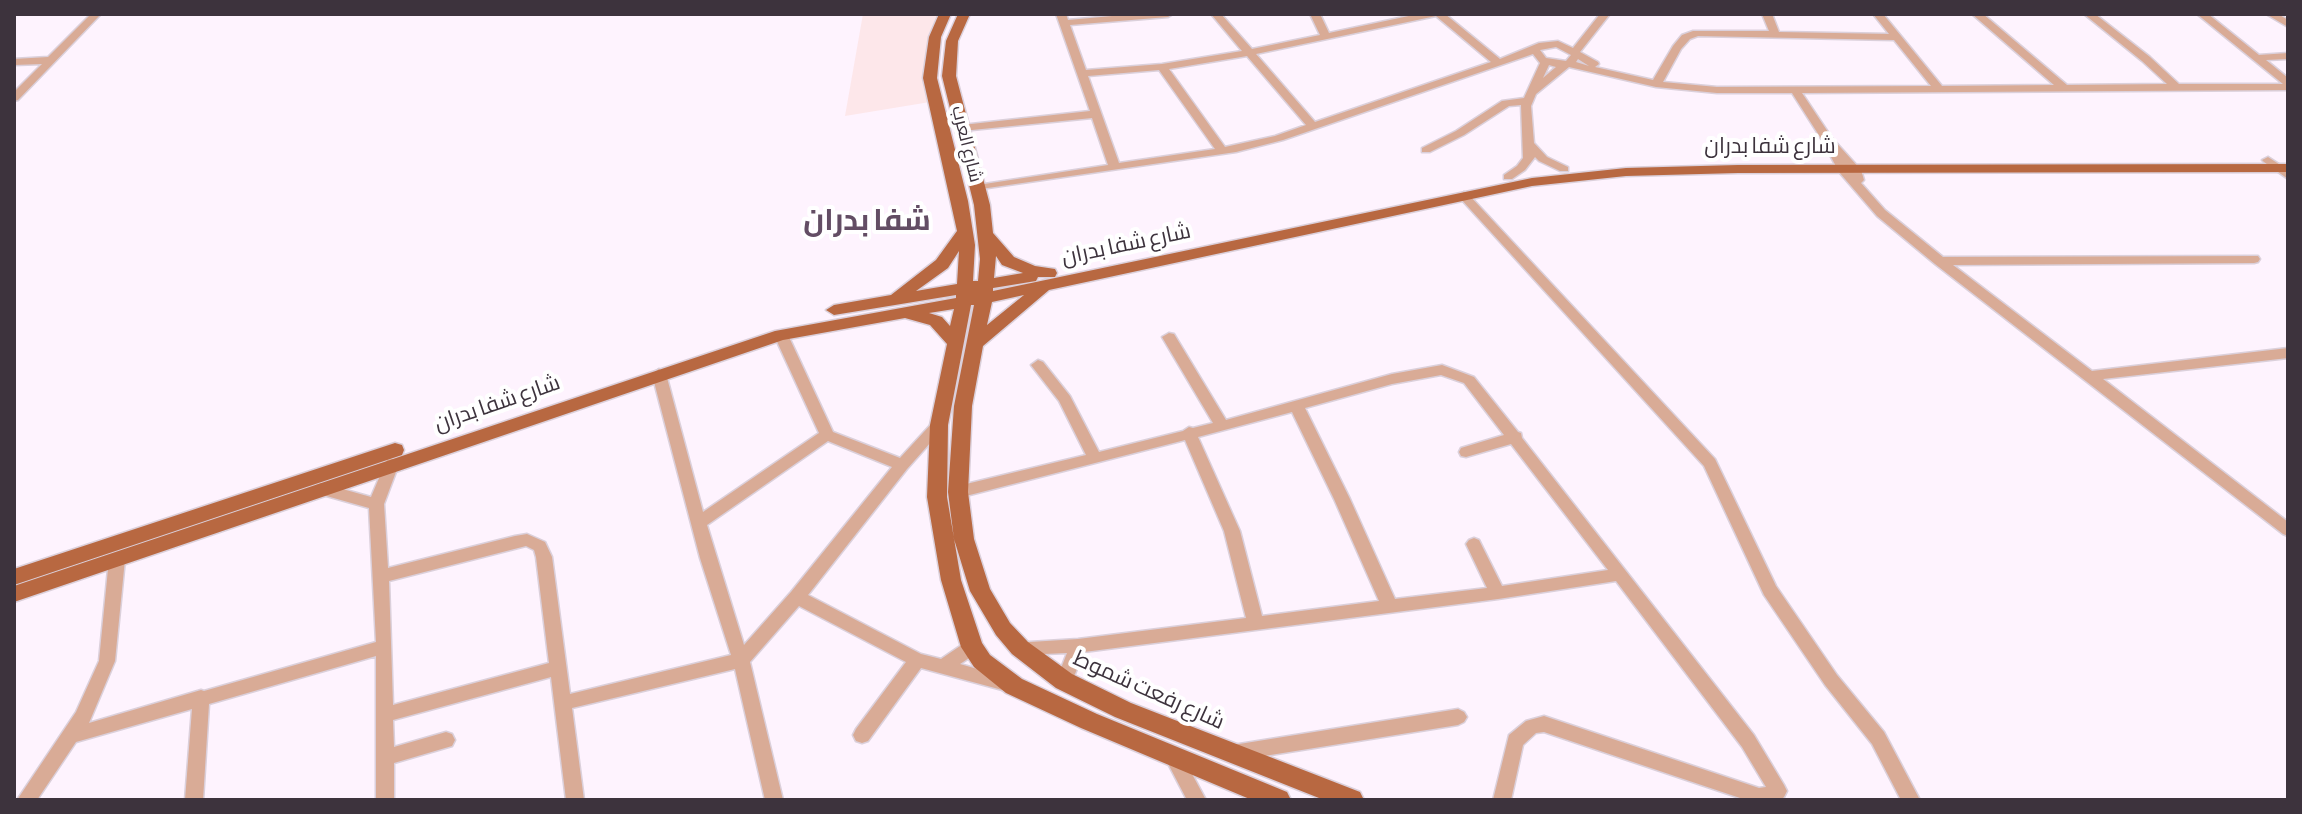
<!DOCTYPE html>
<meta charset="utf-8">
<style>
body{margin:0}
#map{position:relative;width:2302px;height:814px;overflow:hidden;background:#fef3fe;font-family:"Asap Condensed",sans-serif}
canvas{display:block}
.frame{position:absolute;inset:0;border:16px solid #3d333d;pointer-events:none}
</style>
<div id="map">
<canvas width="2302" height="814"></canvas>
<div class="frame"></div>
</div>
<script>
const ctx = document.querySelector('canvas').getContext('2d');
ctx.lineJoin = 'round';
function fillPath(path, color) {
  ctx.fillStyle = color;
  ctx.fill(path, 'evenodd');
}
function poly(rows) {
  const path = new Path2D();
  for (const r of rows) {
    path.moveTo(r[0], r[1]);
    for (let i = 2; i < r.length; i += 2) path.lineTo(r[i], r[i + 1]);
  }
  return path;
}
function trace(path, color, width, dash) {
  ctx.strokeStyle = color;
  ctx.lineWidth = width;
  ctx.lineCap = dash ? 'butt' : 'round';
  ctx.setLineDash(dash || []);
  ctx.stroke(path);
}
function drawText(font, color, halo, rows, align = 'center') {
  ctx.font = font + ' "Asap Condensed",Cairo,sans-serif';
  ctx.lineWidth = 8;
  ctx.setLineDash([]);
  ctx.textBaseline = 'middle';
  ctx.strokeStyle = halo;
  ctx.fillStyle = color;
  for (const [text, x, y, turn = 0] of rows) {
    ctx.save();
    ctx.translate(x, y);
    ctx.rotate((+turn || 0) * Math.PI / 180);
    ctx.textAlign = isNaN(turn) ? turn : align;
    if (halo) ctx.strokeText(text, 0, 0);
    ctx.fillText(text, 0, 0);
    ctx.restore();
  }
}
const commercial = poly([
 [863,14,941,14,930,102,845,116]
]);
const minor = poly([
 [91,14,101,14,18,100,14,101,14,92,42,64,14,65,14,59,48,57,91,14],
 [1056,14,1066,14,1068,20,1134,14,1173,14,1168,17,1070,25,1086,70,1162,64,1242,51,1211,14,1221,14,1252,49,1320,35,1310,14,1320,14,1329,33,1418,14,1445,14,1500,59,1539,43,1558,41,1573,48,1600,14,1610,14,1580,52,1598,62,1599,64,1595,67,1653,80,1673,46,1682,35,1693,31,1769,31,1762,14,1772,14,1779,32,1889,34,1873,14,1883,14,1942,86,2054,85,1972,14,1983,14,2067,85,2167,84,2142,61,2084,14,2095,14,2150,57,2179,84,2283,84,2197,14,2208,14,2259,55,2288,53,2288,59,2266,60,2288,78,2288,90,1802,93,1832,138,1861,170,1864,180,1861,183,1885,210,1943,257,2258,256,2260,259,2258,262,2254,263,1953,265,2092,371,2288,348,2288,358,2103,379,2288,522,2288,536,2283,534,1935,264,1877,216,1839,172,1822,140,1792,93,1717,93,1656,87,1569,67,1536,94,1531,106,1534,143,1547,157,1568,167,1568,171,1560,171,1539,161,1535,157,1525,170,1512,179,1504,179,1504,175,1517,166,1523,158,1521,105,1509,106,1464,135,1430,152,1422,152,1422,148,1456,131,1502,101,1524,98,1540,63,1533,54,1283,140,1236,152,974,190,972,188,978,185,1108,165,1092,118,962,131,957,128,962,125,1090,111,1056,14],
 [1436,16,1491,62,1315,122,1256,54,1436,16],
 [1698,36,1894,40,1931,86,1717,87,1663,82,1681,49,1690,39,1698,36],
 [1556,47,1571,55,1566,61,1546,58,1540,50,1556,47],
 [1247,56,1306,125,1275,136,1225,147,1169,69,1247,56],
 [1578,59,1589,66,1576,62,1578,59],
 [1549,65,1556,67,1543,78,1549,65],
 [1159,70,1215,149,1119,163,1088,76,1159,70],
 [2266,14,2278,14,2288,20,2288,27,2266,14],
 [2268,157,2288,170,2288,179,2264,162,2262,160,2268,157],
 [1464,192,1468,194,1715,459,1776,586,1837,675,1884,732,1920,800,1901,800,1872,744,1825,685,1764,595,1704,466,1460,198,1458,196,1464,192],
 [781,331,788,335,833,432,900,458,934,421,944,421,946,425,907,469,808,595,921,654,941,659,966,642,972,640,978,642,980,647,978,652,960,664,1012,679,1015,684,1012,689,1006,691,921,668,868,741,862,743,856,741,853,735,856,729,906,662,799,606,750,662,783,800,765,800,735,669,572,708,584,800,566,800,551,677,393,720,394,747,446,732,452,734,455,740,452,746,394,763,394,800,376,800,376,656,209,704,203,800,185,800,192,709,76,742,37,800,17,800,76,712,99,661,109,559,111,555,117,553,123,555,125,559,115,661,89,723,201,690,204,691,376,642,369,508,316,493,314,489,316,485,321,483,371,497,385,464,387,460,392,459,397,460,399,464,384,504,388,568,515,536,527,534,545,542,552,557,570,694,731,655,700,558,652,374,659,369,666,374,703,512,819,433,774,335,781,331],
 [828,441,892,467,791,592,744,645,707,525,828,441],
 [526,546,534,550,536,557,549,663,393,705,389,581,526,546],
 [1169,333,1174,334,1226,420,1392,374,1442,365,1474,377,1518,432,1521,433,1522,438,1754,735,1784,785,1787,791,1784,797,1781,800,1746,800,1544,732,1536,733,1523,745,1511,800,1493,800,1509,735,1526,721,1544,716,1759,788,1766,787,1742,747,1616,581,1498,599,1084,652,1070,686,1064,688,1058,686,1056,681,1067,653,1020,655,1014,653,1012,648,1014,643,1078,639,1246,618,1224,531,1185,440,958,498,953,496,951,492,953,488,958,486,1086,455,1059,401,1031,365,1038,360,1043,362,1070,396,1099,452,1183,431,1189,427,1193,428,1213,423,1162,337,1169,333],
 [1441,375,1464,383,1504,435,1461,448,1459,452,1461,456,1466,457,1511,444,1608,570,1502,586,1479,540,1474,538,1469,540,1466,544,1487,588,1395,599,1350,499,1305,408,1392,384,1441,375],
 [1292,412,1334,499,1379,601,1262,616,1240,531,1198,437,1292,412],
 [1458,709,1464,712,1467,717,1464,722,1458,725,1233,761,1227,759,1224,753,1227,747,1233,745,1458,709],
 [1172,746,1178,748,1206,800,1187,800,1163,754,1166,748,1172,746]
]);
const major = poly([
 [939,14,951,14,941,37,937,78,968,201,975,245,973,281,978,281,980,259,974,205,942,76,946,41,958,14,970,14,958,41,956,76,990,205,993,233,1014,257,1035,266,1055,269,1057,273,1055,277,1038,277,1036,281,993,288,993,291,1532,178,1626,168,1738,165,2288,164,2288,172,1738,173,1626,176,1532,186,1049,290,983,346,972,406,968,492,974,539,990,589,1010,623,1028,642,1072,674,1131,703,1360,792,1364,800,1324,800,1115,717,1056,688,1012,654,996,635,970,591,954,539,948,492,954,406,974,305,971,305,948,425,947,497,961,580,982,643,990,655,1022,679,1097,714,1287,792,1291,800,1252,800,1081,728,1006,693,974,667,961,647,941,580,927,497,930,425,947,344,930,325,905,318,783,340,14,602,14,586,775,331,956,298,956,295,834,315,826,310,834,305,891,295,936,260,957,231,923,78,929,37,939,14],
 [959,251,957,284,916,291,948,268,959,251],
 [996,256,1002,265,1023,273,994,278,996,256],
 [1024,295,987,325,992,302,1024,295],
 [954,309,950,326,942,317,929,313,954,309],
 [395,443,402,445,404,450,402,455,14,585,14,569,395,443]
]);
const farStreetnames = [
 ["شارع العرب",967,144,76]
];
const streetNames = [
 ["شارع شفا بدران",1770,146],
 ["شارع شفا بدران",1126,244,-12],
 ["شارع شفا بدران",497,403,-19],
 ["شارع رفعت شموط",1149,690,24]
];
const districtNames = [
 ["شفا بدران",867,221]
];
fillPath(commercial, '#fde7ea');
trace(minor, '#dbd0db', 3);
trace(major, '#dbd0db', 3);
fillPath(minor, '#d9ab96');
fillPath(major, '#b86841');
drawText('18px', '#3d333d', '#fff', farStreetnames);
drawText('22px', '#3d333d', '#fff', streetNames);
drawText('bold 30px', '#634d64', '#fff', districtNames);
</script>
